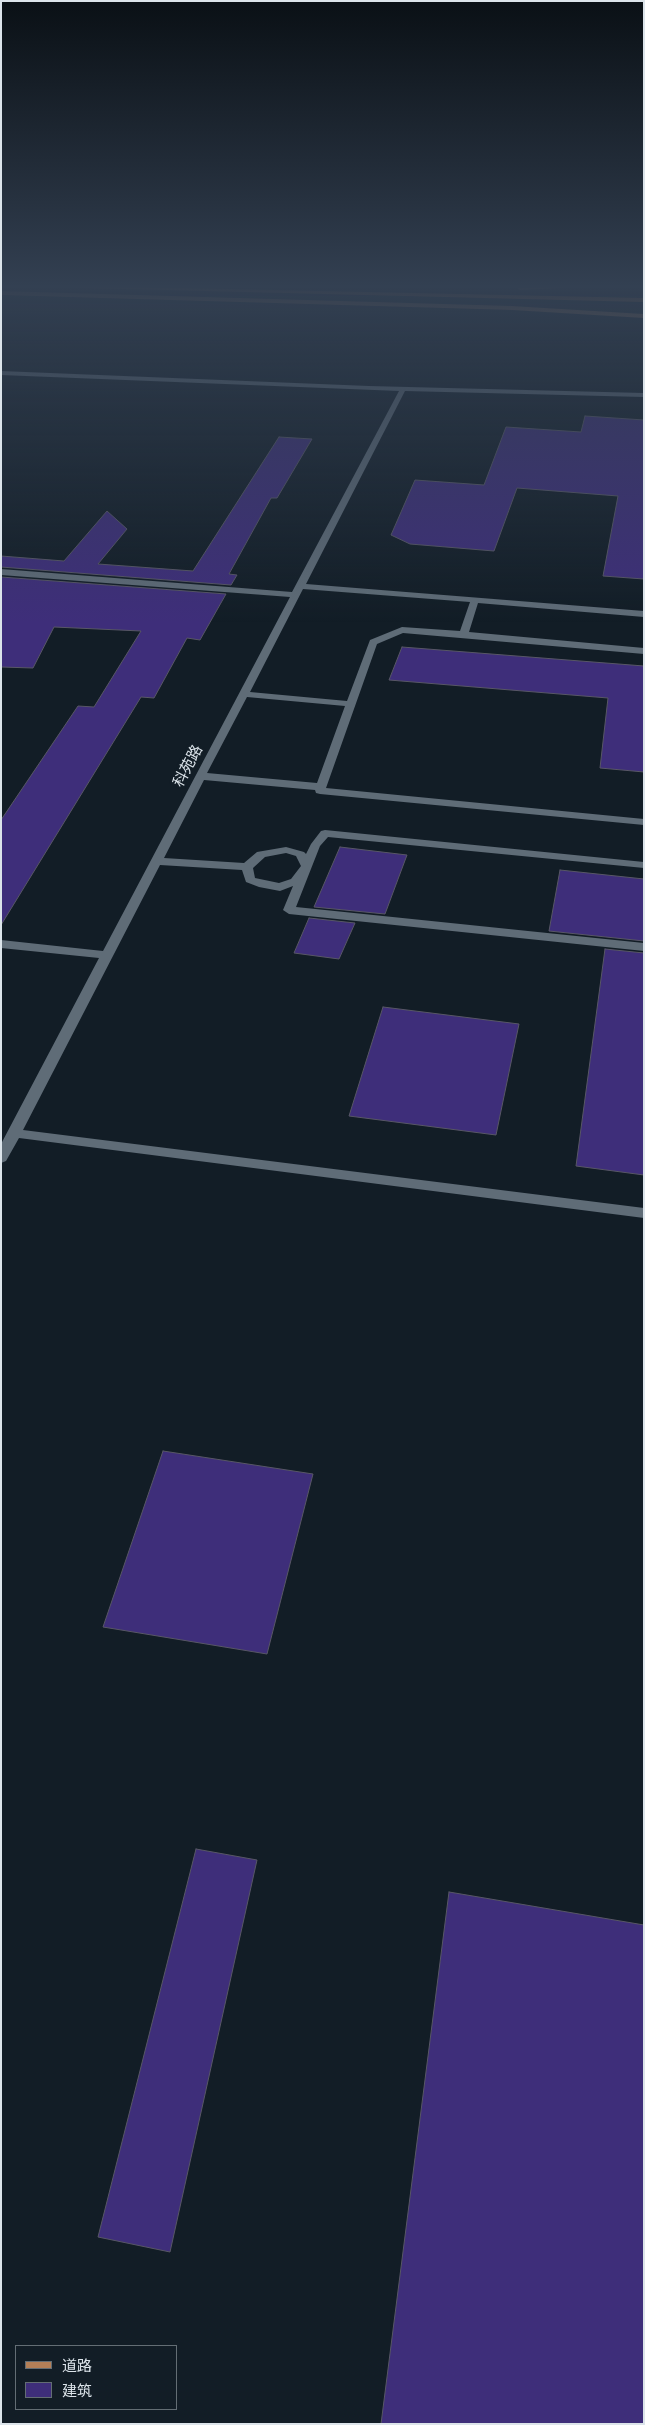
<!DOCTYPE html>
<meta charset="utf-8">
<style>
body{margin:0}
#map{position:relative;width:645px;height:2425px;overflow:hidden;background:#121d26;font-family:"Alegreya Sans","Noto Sans SC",sans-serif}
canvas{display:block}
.frame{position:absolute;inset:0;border:2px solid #dce4ea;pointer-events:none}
.legend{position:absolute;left:15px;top:2345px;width:162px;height:65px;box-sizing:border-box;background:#121d26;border:1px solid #636d74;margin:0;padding:6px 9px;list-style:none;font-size:15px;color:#dce4ea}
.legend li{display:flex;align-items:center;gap:10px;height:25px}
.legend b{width:25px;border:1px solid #636d74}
</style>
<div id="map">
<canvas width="645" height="2425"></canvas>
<div class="frame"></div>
<ul class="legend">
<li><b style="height:6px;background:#b47f57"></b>道路</li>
<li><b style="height:14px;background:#3e2e7a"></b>建筑</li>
</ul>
</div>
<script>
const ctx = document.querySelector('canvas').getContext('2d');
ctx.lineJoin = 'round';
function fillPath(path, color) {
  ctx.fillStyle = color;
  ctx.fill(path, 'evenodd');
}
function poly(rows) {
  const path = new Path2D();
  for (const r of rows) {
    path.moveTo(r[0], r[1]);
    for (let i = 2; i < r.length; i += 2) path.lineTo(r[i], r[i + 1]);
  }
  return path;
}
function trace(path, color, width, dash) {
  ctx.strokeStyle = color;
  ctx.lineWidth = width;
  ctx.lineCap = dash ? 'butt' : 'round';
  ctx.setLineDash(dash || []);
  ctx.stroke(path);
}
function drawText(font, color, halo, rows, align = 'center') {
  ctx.font = font + ' "Alegreya Sans","Noto Sans SC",sans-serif';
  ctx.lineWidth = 5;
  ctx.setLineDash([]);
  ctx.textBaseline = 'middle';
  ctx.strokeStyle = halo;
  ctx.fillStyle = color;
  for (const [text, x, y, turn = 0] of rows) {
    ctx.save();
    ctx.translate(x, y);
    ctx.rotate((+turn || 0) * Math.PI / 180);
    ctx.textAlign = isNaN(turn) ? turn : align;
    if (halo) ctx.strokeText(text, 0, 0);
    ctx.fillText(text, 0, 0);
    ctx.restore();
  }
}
const building = poly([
 [585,416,644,420,644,579,603,576,618,496,517,488,494,551,410,544,391,535,415,480,484,485,506,427,581,432,585,416],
 [279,437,312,439,277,498,271,498,229,574,237,575,231,585,1,567,1,556,64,561,107,511,127,529,98,564,193,571,279,437],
 [1,577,226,594,200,640,187,638,154,698,141,697,1,925,1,820,78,706,94,707,141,631,54,627,33,668,1,667,1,577],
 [402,647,644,666,644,772,600,768,608,698,389,680,402,647],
 [340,847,407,855,385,914,314,907,340,847],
 [560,870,644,879,644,941,549,931,560,870],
 [309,918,355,923,339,959,294,953,309,918],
 [605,949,644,953,644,1175,576,1166,605,949],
 [383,1007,519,1024,496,1135,349,1116,383,1007],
 [163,1451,313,1474,267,1654,103,1627,163,1451],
 [196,1849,257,1860,170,2252,98,2237,196,1849],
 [449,1892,644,1925,644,2424,381,2424,449,1892]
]);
const minor = poly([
 [1,371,369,386,644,393,644,397,405,391,306,584,644,611,644,617,478,603,469,632,644,648,644,654,403,633,377,644,326,788,644,819,644,825,320,794,316,793,315,790,204,780,164,858,244,863,257,852,286,847,304,852,306,854,311,844,321,831,325,830,644,862,644,868,328,837,320,846,296,907,644,943,644,951,289,914,283,910,293,886,280,891,259,887,246,882,242,870,160,865,23,1130,644,1208,644,1218,19,1138,6,1161,1,1163,1,1144,99,958,1,948,1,940,103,951,290,597,1,575,1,569,292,592,399,391,1,375,1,371],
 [303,589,470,602,460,631,402,627,370,640,347,701,250,692,303,589],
 [247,697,345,706,317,783,207,773,247,697],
 [286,853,296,856,301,866,291,879,279,883,255,878,253,868,265,857,286,853]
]);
const major = poly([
 [1,291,512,306,644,314,644,318,512,310,1,295,1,291]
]);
const highway = poly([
 [2,284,644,298,644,302,5,286,2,284],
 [594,284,639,284,520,290,517,288,594,284]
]);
const farStreetnames = [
 ["科苑路",188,766,-62]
];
fillPath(building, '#3e2e7a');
trace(building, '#585766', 1);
fillPath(minor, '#5f6c77');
fillPath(major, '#b47f57');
fillPath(highway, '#ec8c42');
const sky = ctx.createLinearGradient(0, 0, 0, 623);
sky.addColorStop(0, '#0a1015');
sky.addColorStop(0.46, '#334052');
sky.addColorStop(1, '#33405200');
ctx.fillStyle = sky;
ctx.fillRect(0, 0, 645, 623);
drawText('15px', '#dce4ea', '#121d26', farStreetnames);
</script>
